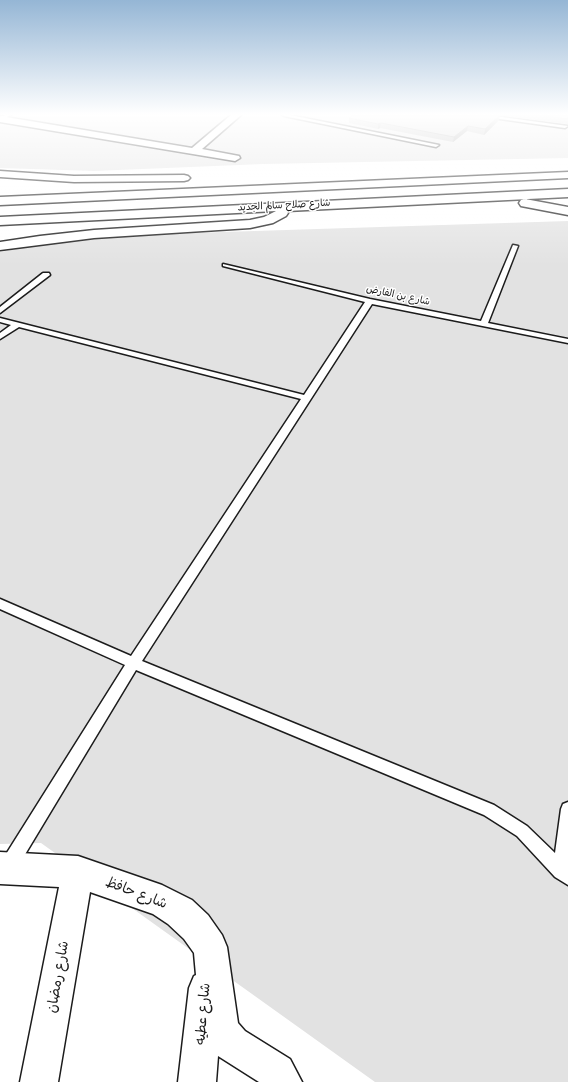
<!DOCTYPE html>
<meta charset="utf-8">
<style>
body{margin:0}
canvas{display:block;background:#fff}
</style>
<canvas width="568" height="1082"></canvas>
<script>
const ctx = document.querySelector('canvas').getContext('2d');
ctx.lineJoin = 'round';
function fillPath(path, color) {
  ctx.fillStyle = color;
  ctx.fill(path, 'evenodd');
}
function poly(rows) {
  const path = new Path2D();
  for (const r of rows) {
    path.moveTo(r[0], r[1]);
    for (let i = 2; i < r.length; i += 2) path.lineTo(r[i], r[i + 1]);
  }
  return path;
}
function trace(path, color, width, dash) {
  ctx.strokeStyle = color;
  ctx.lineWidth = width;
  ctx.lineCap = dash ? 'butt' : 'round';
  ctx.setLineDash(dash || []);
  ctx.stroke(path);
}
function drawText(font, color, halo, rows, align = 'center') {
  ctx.font = font + ' Mynerve,"Playpen Sans Arabic",sans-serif';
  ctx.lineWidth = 3;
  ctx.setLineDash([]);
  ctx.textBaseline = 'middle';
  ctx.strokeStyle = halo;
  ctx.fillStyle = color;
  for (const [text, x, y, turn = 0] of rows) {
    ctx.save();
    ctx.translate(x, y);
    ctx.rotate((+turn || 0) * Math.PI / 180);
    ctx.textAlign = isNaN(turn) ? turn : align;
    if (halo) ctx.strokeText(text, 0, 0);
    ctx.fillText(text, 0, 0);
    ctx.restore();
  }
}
const green = poly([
 [0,115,568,115,568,158,263,164,94,171,0,168],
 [568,221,568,1082,375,1082,41,843,0,844,0,252,67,240,129,235]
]);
const lane = poly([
 [6,115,11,115,0,120,0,117,6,115],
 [282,115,290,115,439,145,436,147,284,116,282,115],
 [476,115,487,115,568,126,565,128,478,116,476,115],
 [513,245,518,246,488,323,568,339,568,343,372,304,142,661,494,805,527,826,555,853,561,809,563,804,568,802,568,885,555,877,517,836,484,815,136,670,15,871,9,873,3,871,1,865,3,859,125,665,0,609,0,599,131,656,301,399,19,327,0,339,0,333,11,325,0,322,0,318,304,395,365,302,223,266,223,264,370,299,481,321,513,245],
 [43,273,49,273,50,275,0,313,0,307,43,273]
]);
const street = poly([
 [0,852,78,856,162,885,192,900,208,915,222,935,227,947,238,1023,245,1031,290,1059,302,1082,259,1082,218,1056,216,1082,178,1082,189,988,194,976,196,975,194,953,184,939,168,924,153,914,90,892,58,1082,20,1082,59,887,0,884,0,852]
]);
const secondary = poly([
 [231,115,241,115,202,149,239,156,240,158,235,161,0,122,0,116,192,148,231,115]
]);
const highway = poly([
 [0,171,74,176,184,175,188,176,190,178,188,180,184,181,74,182,0,177,0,171],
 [568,172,568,178,0,205,0,197,568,172],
 [568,189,568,197,287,211,288,213,286,216,273,223,250,228,94,238,0,250,0,242,40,236,94,230,250,220,264,217,276,211,0,225,0,217,568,189],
 [525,199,568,207,568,215,521,206,519,203,521,200,525,199]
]);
const wall = poly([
 [496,115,568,115,568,124],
 [349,118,499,120,484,135,467,131,453,142,380,128,378,129,349,123]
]);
const shadedWall = poly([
 [500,115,499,120,484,135,485,129],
 [381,123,380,128,378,129,378,124],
 [468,126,467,131,453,142,454,137]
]);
const building = poly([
 [353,115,500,115,485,129,468,126,454,137,381,123,378,124,349,118,353,115],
 [537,115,568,115,568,119,537,115]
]);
const farStreetnames = [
 ["شارع صلاح سالم الجديد",284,206,-3],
 ["شارع بن الفارض",398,296,12]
];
const nearStreetnames = [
 ["شارع حافظ",136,894,21],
 ["شارع رمضان",59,977,-80],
 ["شارع عطيه",204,1014,-85]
];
fillPath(green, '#e2e2e2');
trace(lane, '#1c1c1c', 3);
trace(street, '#1c1c1c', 3);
trace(secondary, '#1c1c1c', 3);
trace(highway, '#1c1c1c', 3);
fillPath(lane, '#fff');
fillPath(street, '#fff');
fillPath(secondary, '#fff');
fillPath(highway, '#fff');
fillPath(wall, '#b1b1b1');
fillPath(shadedWall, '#909090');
fillPath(building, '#cecece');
trace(building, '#909090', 1);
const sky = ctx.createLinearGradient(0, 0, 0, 266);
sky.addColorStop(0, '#95b6d5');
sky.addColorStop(0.43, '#fff');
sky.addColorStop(1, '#ffffff00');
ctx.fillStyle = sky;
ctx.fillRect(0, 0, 568, 266);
drawText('10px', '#1c1c1c', '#fff', farStreetnames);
drawText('14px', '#1c1c1c', '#fff', nearStreetnames);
</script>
